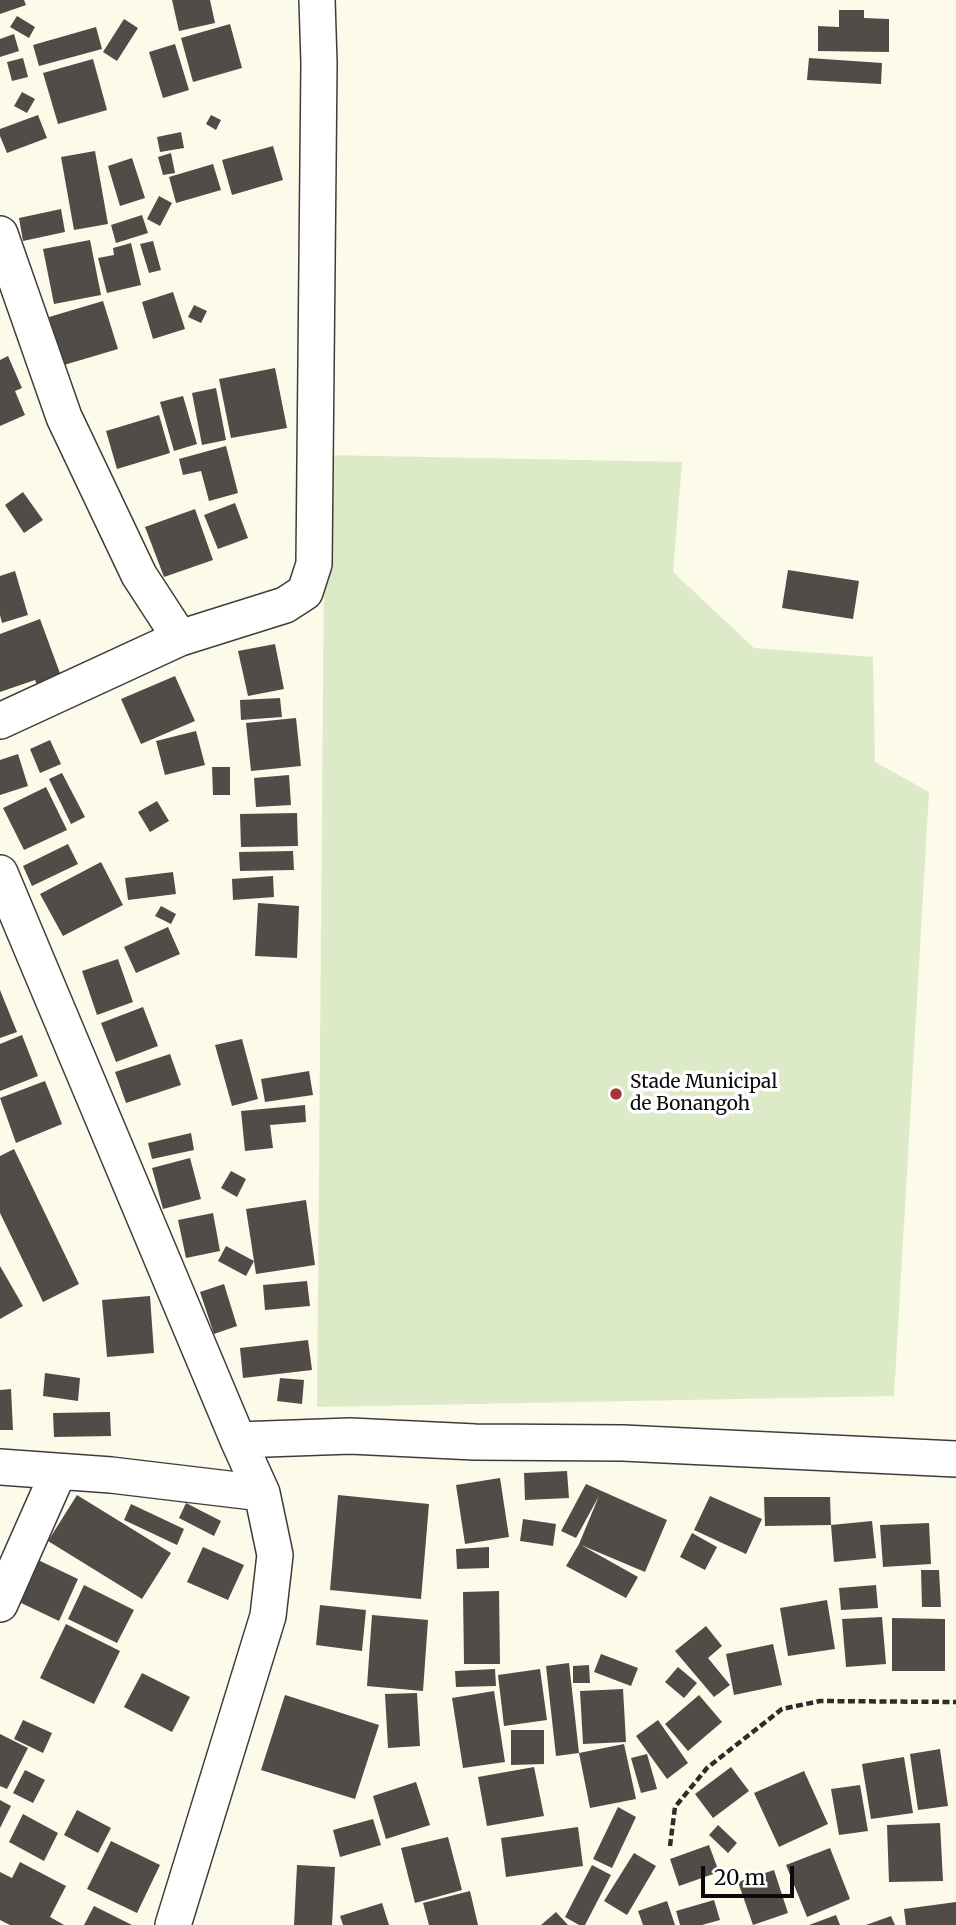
<!DOCTYPE html>
<style>
body{margin:0}
#map{position:relative;width:956px;height:1925px;overflow:hidden;background:#fcfae9;font-family:Merriweather,serif}
canvas{display:block}
.scale{position:absolute;left:701px;top:1866px;width:93px;height:32px;box-sizing:border-box;border:4px solid #0a0a0a;border-top:0;padding-left:9px;font-size:21px;line-height:24px;white-space:nowrap;color:#0a0a0a;-webkit-text-stroke:5px #fff;paint-order:stroke}
</style>
<div id="map">
<canvas width="956" height="1925"></canvas>
<div class="scale">20 m</div>
</div>
<script>
const ctx = document.querySelector('canvas').getContext('2d');
ctx.lineJoin = 'round';
function fillPath(path, color) {
  ctx.fillStyle = color;
  ctx.fill(path, 'evenodd');
}
function poly(rows) {
  const path = new Path2D();
  for (const r of rows) {
    path.moveTo(r[0], r[1]);
    for (let i = 2; i < r.length; i += 2) path.lineTo(r[i], r[i + 1]);
  }
  return path;
}
function trace(path, color, width, dash) {
  ctx.strokeStyle = color;
  ctx.lineWidth = width;
  ctx.lineCap = dash ? 'butt' : 'round';
  ctx.setLineDash(dash || []);
  ctx.stroke(path);
}
function drawText(font, color, halo, rows, align = 'center') {
  ctx.font = font + ' Merriweather,serif';
  ctx.lineWidth = 7;
  ctx.setLineDash([]);
  ctx.textBaseline = 'middle';
  ctx.strokeStyle = halo;
  ctx.fillStyle = color;
  for (const [text, x, y, turn = 0] of rows) {
    ctx.save();
    ctx.translate(x, y);
    ctx.rotate((+turn || 0) * Math.PI / 180);
    ctx.textAlign = isNaN(turn) ? turn : align;
    if (halo) ctx.strokeText(text, 0, 0);
    ctx.fillText(text, 0, 0);
    ctx.restore();
  }
}
const pitch = poly([
 [325,455,682,462,673,572,754,648,873,657,875,762,929,792,894,1396,317,1407]
]);
const building = poly([
 [0,0,24,0,26,5,0,14],
 [172,0,210,0,215,23,179,31],
 [839,10,864,10,864,18,889,19,889,52,818,51,818,26,839,27],
 [17,16,35,27,29,38,10,27],
 [124,19,138,28,117,61,103,52],
 [230,24,242,68,193,82,181,38],
 [96,27,102,49,39,66,33,45],
 [14,34,19,51,0,57,0,39],
 [175,44,189,90,163,98,149,52],
 [23,58,28,77,12,81,7,62],
 [809,58,882,63,881,84,807,80],
 [93,59,107,110,58,124,43,73],
 [22,92,35,99,27,113,14,106],
 [38,115,47,138,7,153,0,136,0,129],
 [211,115,221,120,216,130,206,124],
 [181,132,184,148,160,152,157,137],
 [273,146,283,180,232,195,222,160],
 [95,151,108,224,74,230,61,157],
 [171,153,175,173,163,175,158,157],
 [132,158,145,198,120,206,108,166],
 [213,164,221,190,176,203,169,177],
 [159,196,172,203,160,226,147,219],
 [61,209,65,232,23,241,19,218],
 [142,215,148,233,116,243,111,225],
 [90,240,101,295,54,304,43,249],
 [153,241,161,270,149,273,140,244],
 [131,243,141,285,107,293,98,258,114,255,113,248],
 [173,292,185,329,153,339,142,302],
 [103,301,118,349,64,365,49,317],
 [194,305,207,311,201,323,188,317],
 [8,356,22,388,15,391,25,415,0,426,0,360],
 [275,368,287,428,231,438,219,379],
 [216,388,226,440,202,445,192,393],
 [183,396,197,444,174,451,160,402],
 [159,415,170,453,117,469,106,431],
 [226,446,238,493,209,501,201,471,183,475,179,459],
 [23,492,43,520,24,533,5,505],
 [235,503,248,538,218,549,204,515],
 [195,509,213,560,164,577,145,527],
 [788,570,859,581,853,619,782,608],
 [15,571,28,615,2,623,0,615,0,576],
 [40,619,61,676,37,685,35,680,0,692,0,634],
 [275,644,284,689,248,696,238,651],
 [175,676,195,721,141,744,121,699],
 [280,698,282,717,241,720,240,700],
 [296,718,301,766,251,771,246,723],
 [196,731,205,765,165,775,156,741],
 [50,740,61,764,40,773,30,749],
 [18,754,28,786,0,795,0,760],
 [212,767,230,767,230,795,213,795],
 [62,773,85,817,71,824,49,779],
 [289,775,291,805,256,807,254,778],
 [46,787,67,830,24,850,3,808],
 [157,801,169,821,150,832,138,812],
 [297,813,298,846,241,847,240,814],
 [68,844,78,864,32,886,23,866],
 [293,851,294,870,240,871,239,852],
 [101,862,123,905,63,936,40,894],
 [173,872,176,894,128,900,125,878],
 [273,876,274,897,233,900,232,879],
 [258,903,299,906,297,958,255,956],
 [161,906,176,914,171,924,155,916],
 [168,927,180,954,136,973,124,947],
 [118,959,133,1002,97,1015,82,971],
 [0,990,17,1032,0,1038],
 [143,1007,158,1046,116,1062,101,1023],
 [22,1035,38,1076,0,1091,0,1044],
 [242,1039,258,1099,232,1106,215,1045],
 [170,1054,181,1085,126,1103,115,1072],
 [309,1071,313,1095,265,1102,261,1079],
 [45,1081,62,1124,16,1143,0,1098],
 [305,1105,306,1122,270,1125,273,1148,245,1151,241,1111],
 [191,1133,194,1150,152,1159,148,1143],
 [14,1149,79,1284,43,1302,0,1213,0,1156],
 [190,1158,201,1199,163,1209,152,1168],
 [231,1171,246,1179,237,1197,221,1188],
 [306,1200,315,1265,256,1274,246,1209],
 [213,1213,220,1251,186,1258,178,1220],
 [226,1246,254,1261,246,1276,218,1261],
 [0,1266,23,1306,0,1319],
 [307,1281,310,1306,265,1310,263,1285],
 [224,1284,237,1326,214,1334,200,1292],
 [150,1296,154,1353,107,1357,102,1300],
 [308,1340,312,1370,243,1378,240,1348],
 [45,1373,80,1378,78,1401,43,1396],
 [280,1378,304,1380,302,1404,277,1401],
 [11,1389,13,1430,0,1430,0,1390],
 [110,1412,111,1436,54,1437,53,1413],
 [567,1471,569,1498,525,1500,524,1473],
 [500,1478,509,1537,465,1544,456,1485],
 [586,1484,667,1520,645,1572,581,1545,638,1577,626,1598,566,1566,579,1544,599,1496,576,1538,561,1531],
 [77,1495,171,1553,142,1599,48,1541],
 [338,1495,429,1504,421,1599,330,1590],
 [710,1496,762,1519,746,1554,694,1530],
 [764,1497,830,1497,831,1525,872,1521,876,1558,834,1562,831,1525,765,1526],
 [186,1503,221,1521,214,1536,179,1518],
 [131,1504,184,1529,177,1545,124,1520],
 [523,1519,556,1524,553,1546,520,1541],
 [929,1523,931,1564,883,1567,880,1525],
 [692,1533,717,1547,705,1570,680,1557],
 [203,1547,244,1565,228,1600,187,1582],
 [489,1547,489,1568,457,1569,456,1549],
 [36,1559,78,1579,59,1621,17,1601],
 [921,1570,939,1570,941,1607,922,1607],
 [84,1585,134,1610,117,1643,68,1619],
 [876,1585,878,1608,841,1610,839,1588],
 [499,1591,500,1664,464,1664,463,1592],
 [827,1600,835,1649,788,1656,780,1608],
 [320,1605,366,1610,362,1651,316,1645],
 [372,1615,428,1620,423,1691,367,1686],
 [882,1617,886,1664,846,1667,842,1619],
 [892,1618,945,1619,945,1671,892,1671],
 [66,1624,120,1651,94,1704,40,1678],
 [706,1626,722,1646,708,1658,730,1685,714,1697,675,1651],
 [773,1644,782,1685,734,1695,726,1654],
 [601,1654,638,1668,631,1686,594,1672],
 [569,1663,579,1753,556,1756,546,1666],
 [589,1665,590,1683,573,1683,573,1666],
 [678,1667,697,1683,684,1698,665,1682],
 [495,1669,496,1686,456,1687,455,1671],
 [540,1669,547,1720,504,1726,498,1675],
 [142,1673,190,1697,172,1732,124,1707],
 [623,1689,626,1742,583,1744,580,1691],
 [494,1691,505,1762,463,1768,452,1698],
 [417,1693,420,1746,388,1748,385,1694],
 [285,1695,379,1725,355,1799,261,1770],
 [699,1695,722,1722,688,1751,665,1724],
 [23,1720,52,1733,43,1753,14,1739],
 [658,1720,688,1763,667,1779,636,1736],
 [511,1730,544,1730,544,1764,511,1765],
 [0,1734,28,1748,7,1789,0,1786],
 [624,1744,636,1799,590,1808,579,1753],
 [940,1749,948,1806,918,1810,910,1754],
 [647,1754,657,1789,641,1793,631,1758],
 [904,1757,913,1813,871,1819,862,1764],
 [534,1767,544,1816,487,1826,478,1777],
 [731,1767,749,1791,713,1818,695,1794],
 [25,1770,45,1780,33,1803,13,1793],
 [804,1771,828,1824,779,1847,754,1793],
 [416,1782,430,1825,386,1839,373,1796],
 [860,1785,868,1831,839,1835,831,1789],
 [0,1800,11,1806,0,1828],
 [618,1807,636,1817,612,1868,593,1859],
 [77,1810,111,1828,98,1853,64,1835],
 [23,1814,58,1833,44,1861,9,1842],
 [373,1819,381,1845,340,1857,333,1830],
 [940,1823,943,1881,889,1882,887,1825],
 [718,1825,737,1843,728,1853,709,1835],
 [578,1827,583,1866,506,1877,501,1838],
 [448,1837,462,1890,415,1903,401,1848],
 [111,1841,160,1865,137,1913,87,1889],
 [709,1845,719,1872,679,1886,670,1859],
 [830,1848,850,1899,807,1917,786,1865],
 [634,1853,656,1866,627,1915,604,1901],
 [20,1862,66,1886,50,1917,64,1925,10,1925,0,1920,0,1872,12,1878],
 [297,1865,335,1867,332,1925,294,1925],
 [592,1865,611,1875,585,1925,579,1925,565,1917],
 [774,1870,788,1913,753,1925,738,1882],
 [470,1891,478,1925,429,1925,423,1903],
 [714,1900,720,1920,702,1925,680,1925,676,1911],
 [667,1901,675,1925,643,1925,638,1911],
 [956,1902,956,1925,906,1925,904,1909],
 [382,1903,389,1925,343,1925,340,1916],
 [94,1906,132,1925,84,1925],
 [556,1912,568,1925,541,1925],
 [836,1915,840,1925,809,1925],
 [891,1916,895,1925,866,1925]
]);
const path = poly([
 [670,1846,675,1807,707,1768,782,1709,820,1701,956,1702]
]);
const street = poly([
 [0,234,64,417,139,575,180,638],
 [0,721,180,638,285,605,305,592,314,564,319,63,317,0],
 [0,873,238,1440,262,1493,275,1555,268,1616,173,1925],
 [238,1440,350,1436,475,1442,623,1443,956,1459],
 [0,1467,111,1475,262,1493],
 [0,1604,58,1473]
]);
const markers = [
 [616,1094,7,"#a83533"]
];
const poiNames = [
 ["Stade Municipal",630,1083],
 ["de Bonangoh",630,1105]
];
fillPath(pitch, '#dceac8');
fillPath(building, '#514c47');
trace(street, '#3d3d3d', 38);
trace(path, '#2c2c2c', 4.5, [7, 3.5]);
trace(street, '#fff', 35);
for (const [x, y, r, color] of markers) {
  const dot = new Path2D();
  dot.arc(x, y, r, 0, 2 * Math.PI);
  ctx.fillStyle = color;
  ctx.fill(dot);
  trace(dot, '#fff', 2.5);
}
drawText('19px', '#0a0a0a', '#fff', poiNames, 'left');
</script>
